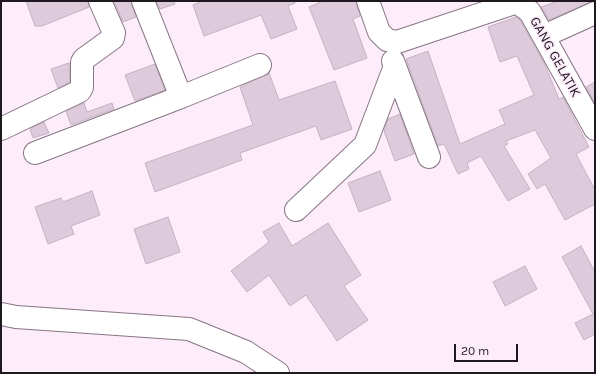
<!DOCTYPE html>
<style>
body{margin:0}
#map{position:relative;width:596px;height:374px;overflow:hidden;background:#fdedfb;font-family:Karla,sans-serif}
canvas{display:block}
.frame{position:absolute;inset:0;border:2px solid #1f181e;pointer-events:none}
.scale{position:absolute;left:454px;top:344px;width:64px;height:18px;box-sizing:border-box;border:2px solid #1f181e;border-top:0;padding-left:5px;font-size:12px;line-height:14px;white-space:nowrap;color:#1f181e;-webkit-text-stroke:3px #fdedfb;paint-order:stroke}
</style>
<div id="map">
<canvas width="596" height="374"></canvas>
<div class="frame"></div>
<div class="scale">20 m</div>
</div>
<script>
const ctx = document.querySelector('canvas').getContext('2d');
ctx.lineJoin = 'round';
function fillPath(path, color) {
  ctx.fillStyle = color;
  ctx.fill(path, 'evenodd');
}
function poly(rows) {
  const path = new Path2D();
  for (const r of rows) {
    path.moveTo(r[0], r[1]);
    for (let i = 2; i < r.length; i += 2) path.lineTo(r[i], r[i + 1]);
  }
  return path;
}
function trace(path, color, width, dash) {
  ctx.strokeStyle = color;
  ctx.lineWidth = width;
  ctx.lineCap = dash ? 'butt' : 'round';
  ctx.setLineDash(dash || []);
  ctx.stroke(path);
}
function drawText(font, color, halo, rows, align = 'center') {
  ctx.font = font + ' Karla,sans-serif';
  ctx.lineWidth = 3.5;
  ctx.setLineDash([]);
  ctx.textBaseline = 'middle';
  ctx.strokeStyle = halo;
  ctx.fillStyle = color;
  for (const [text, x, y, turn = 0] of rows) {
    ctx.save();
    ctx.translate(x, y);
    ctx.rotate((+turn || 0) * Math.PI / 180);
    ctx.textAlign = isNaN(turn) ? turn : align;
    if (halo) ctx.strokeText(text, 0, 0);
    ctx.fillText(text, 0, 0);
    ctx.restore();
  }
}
const building = poly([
 [26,1,88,1,89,7,42,26,35,26,26,1],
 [114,1,131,1,136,17,123,22,114,1],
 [156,1,174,1,175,4,160,9,156,1],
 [202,1,295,1,295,3,288,6,297,29,271,39,261,15,204,36,193,5,202,1],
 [323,1,356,1,360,16,353,19,367,58,334,70,309,7,323,1],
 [558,1,593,1,549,20,541,7,558,1],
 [516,17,520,20,545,65,559,99,563,97,589,147,576,154,595,190,595,204,565,220,545,184,537,189,528,174,551,158,535,130,506,141,508,144,504,146,530,189,508,201,481,156,467,163,469,169,458,174,444,144,438,146,406,59,428,51,460,144,505,124,499,110,534,95,517,56,500,62,488,27,516,17],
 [69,63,70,82,58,88,51,69,69,63],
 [155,64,165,90,135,101,125,75,155,64],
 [269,73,279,100,335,81,352,129,321,140,316,126,240,153,242,160,155,192,145,163,253,125,240,87,269,73],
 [595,82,595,103,586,87,595,82],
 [84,103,87,112,112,103,114,109,71,125,66,111,84,103],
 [400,114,414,154,395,161,384,131,388,119,400,114],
 [44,122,49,133,33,138,30,129,44,122],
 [380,171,391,200,359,212,348,183,380,171],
 [92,191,100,215,71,226,74,234,48,244,35,207,61,198,63,202,92,191],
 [168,217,180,252,146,264,134,229,168,217],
 [279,223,292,246,328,223,361,275,344,286,368,320,337,341,306,295,290,306,269,275,247,292,231,271,269,242,263,232,279,223],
 [581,246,595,272,595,334,584,340,575,323,593,314,562,257,581,246],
 [525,266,537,289,505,306,493,282,525,266]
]);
const minor = poly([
 [143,1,181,97,260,65],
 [368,1,379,32,387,40,397,42,517,2,530,12,595,129],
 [544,36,595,13],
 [393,61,429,157],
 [1,129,80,91,82,87,82,62,84,59,113,38,114,33,100,1],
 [35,153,181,97],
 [296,210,365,145,395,66],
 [1,314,16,317,189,329,246,352,278,373]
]);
const streetNames = [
 ["GANG GELATIK",555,57,61]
];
fillPath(building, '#ddcada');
trace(building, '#c4b1c1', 1);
trace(minor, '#877584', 24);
trace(minor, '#fff', 22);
drawText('14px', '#1f181e', '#fdedfb', streetNames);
</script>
